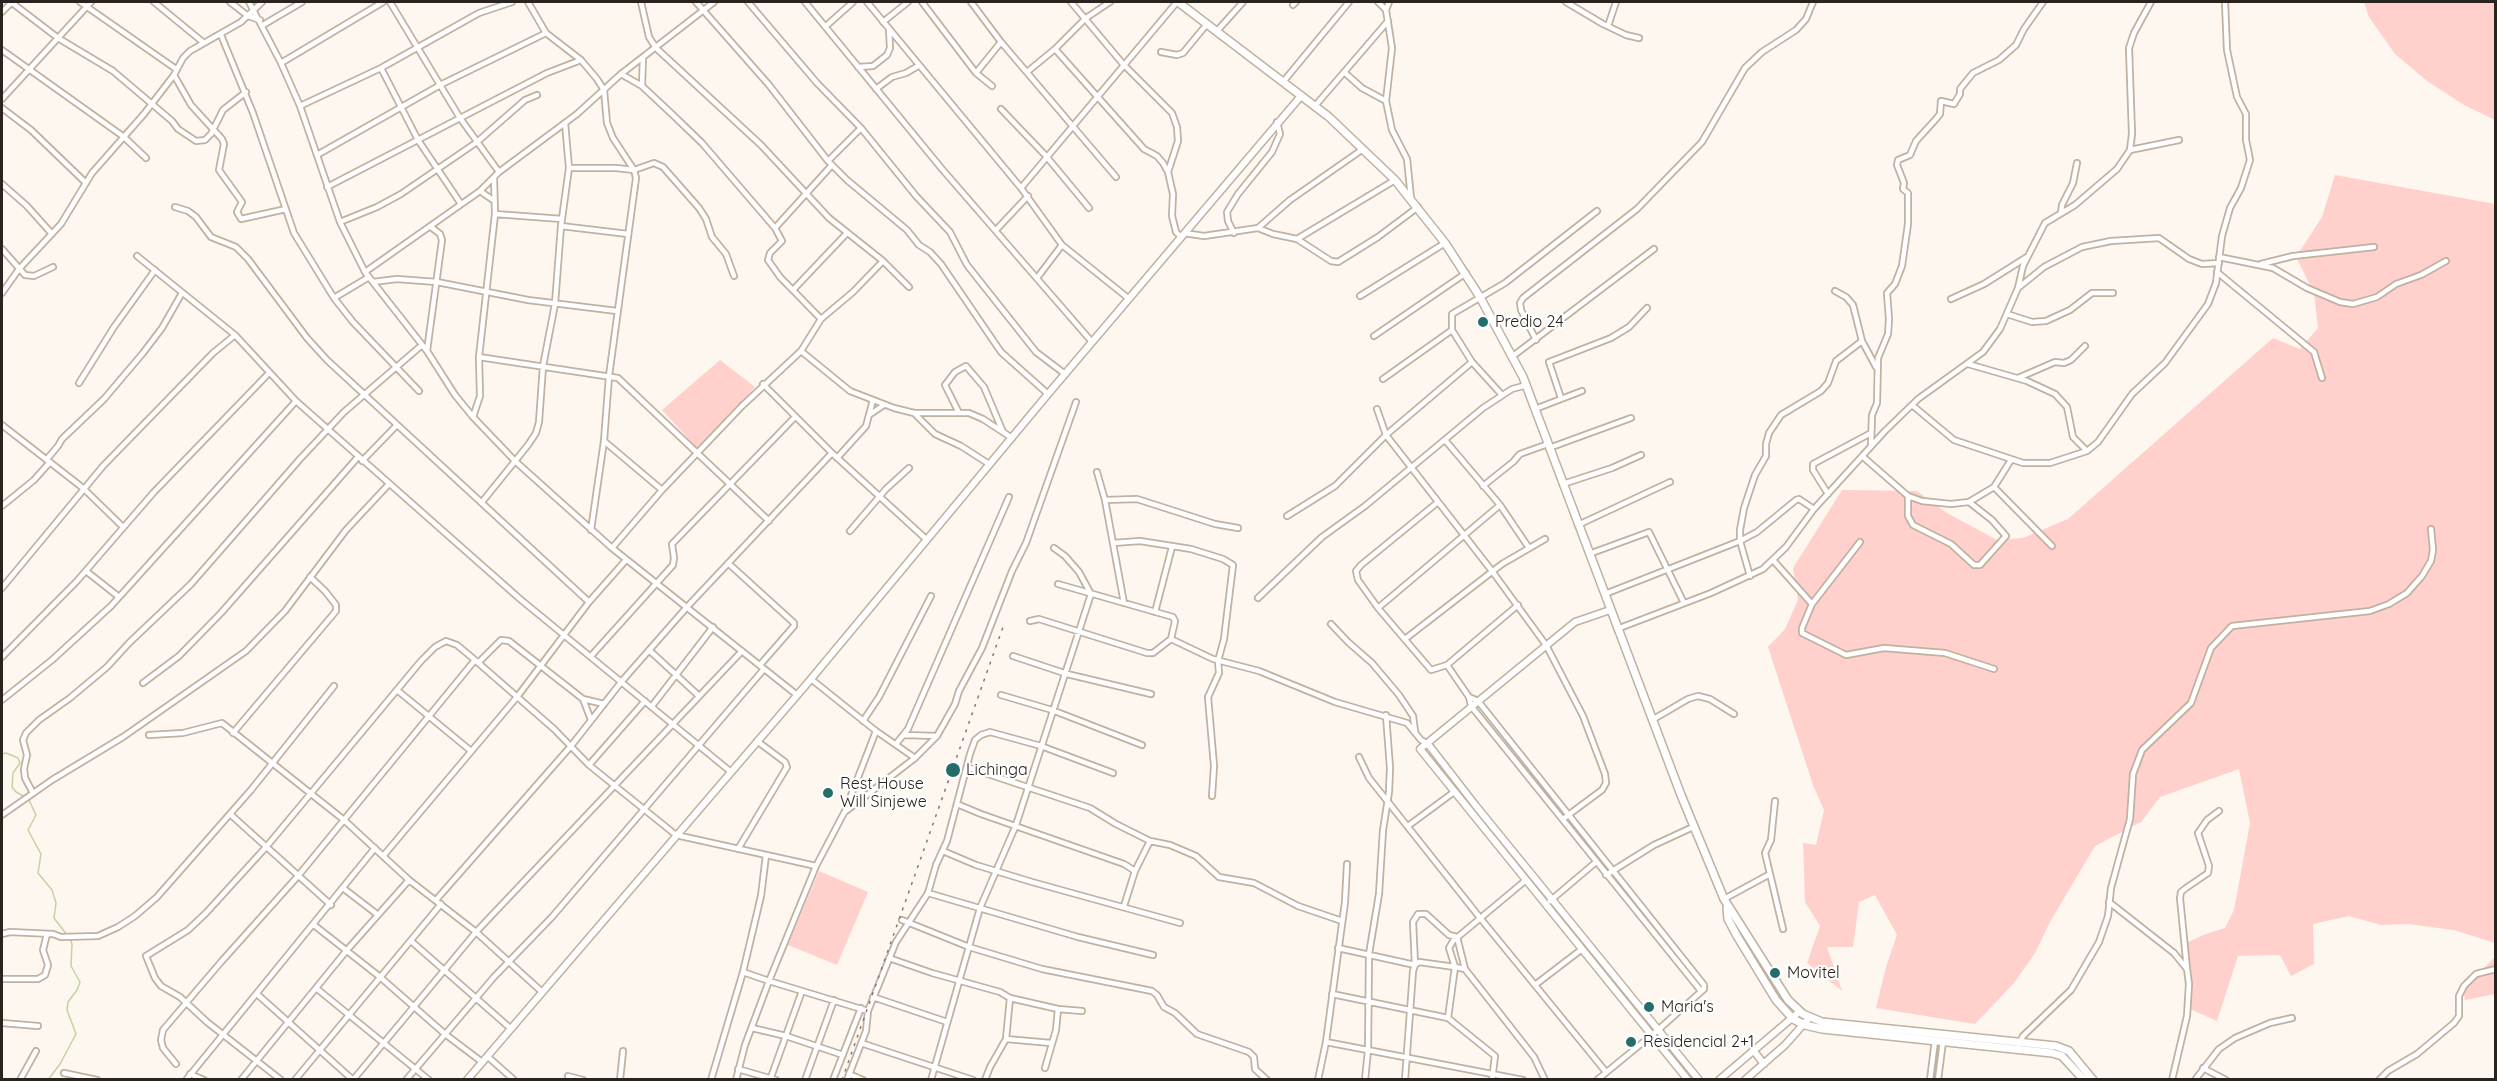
<!DOCTYPE html>
<style>
body{margin:0}
#map{position:relative;width:2497px;height:1081px;overflow:hidden;background:#fdf7f0;font-family:Quicksand,sans-serif}
canvas{display:block}
.frame{position:absolute;inset:0;border:3px solid #2a241e;pointer-events:none}
</style>
<div id="map">
<canvas width="2497" height="1081"></canvas>
<div class="frame"></div>
</div>
<script>
const ctx = document.querySelector('canvas').getContext('2d');
ctx.lineJoin = 'round';
function fillPath(path, color) {
  ctx.fillStyle = color;
  ctx.fill(path, 'evenodd');
}
function poly(rows) {
  const path = new Path2D();
  for (const r of rows) {
    path.moveTo(r[0], r[1]);
    for (let i = 2; i < r.length; i += 2) path.lineTo(r[i], r[i + 1]);
  }
  return path;
}
function trace(path, color, width, dash) {
  ctx.strokeStyle = color;
  ctx.lineWidth = width;
  ctx.lineCap = dash ? 'butt' : 'round';
  ctx.setLineDash(dash || []);
  ctx.stroke(path);
}
function drawText(font, color, halo, rows, align = 'center') {
  ctx.font = font + ' Quicksand,sans-serif';
  ctx.lineWidth = 4.5;
  ctx.setLineDash([]);
  ctx.textBaseline = 'middle';
  ctx.strokeStyle = halo;
  ctx.fillStyle = color;
  for (const [text, x, y, turn = 0] of rows) {
    ctx.save();
    ctx.translate(x, y);
    ctx.rotate((+turn || 0) * Math.PI / 180);
    ctx.textAlign = isNaN(turn) ? turn : align;
    if (halo) ctx.strokeText(text, 0, 0);
    ctx.fillText(text, 0, 0);
    ctx.restore();
  }
}
const green = poly([
 [2364,2,2495,2,2495,120,2464,105,2427,81,2395,54,2369,17],
 [2335,175,2495,204,2495,943,2454,930,2408,924,2381,925,2349,916,2313,924,2314,964,2291,976,2280,955,2238,956,2217,1021,2188,1008,2184,944,2203,935,2225,928,2234,910,2250,823,2239,769,2160,797,2141,822,2095,846,2050,922,2035,953,2014,983,1975,1024,1876,1008,1886,967,1897,935,1875,895,1859,902,1853,947,1827,947,1842,991,1807,963,1820,926,1805,902,1803,843,1816,845,1824,810,1813,785,1768,647,1785,629,1798,600,1793,568,1842,490,1917,491,1947,513,1997,540,2023,538,2068,519,2273,338,2300,349,2318,328,2314,293,2296,257,2322,217],
 [720,360,755,387,697,448,662,410],
 [819,871,868,892,837,965,788,945],
 [2495,957,2495,994,2465,1000,2463,989]
]);
const stream = poly([
 [2,754,6,753,18,758,20,763,13,773,12,787,16,792,25,797],
 [29,800,36,815,28,830,41,854,38,873,52,890,56,903,54,918,67,935],
 [48,1080,60,1064,76,1034,67,1010,68,1002,77,990,80,982,71,966,72,944,70,938]
]);
const minor = poly([
 [11,2,58,38,113,71,172,121,178,129,196,141,205,140,211,134,223,110,246,92],
 [80,2,176,69],
 [154,2,204,43],
 [230,2,248,16,260,20],
 [249,2,281,63,300,106,340,222,365,272,427,351,455,395,473,417,515,461,612,548,797,695],
 [390,2,460,118,499,172],
 [528,2,546,33],
 [641,2,649,37,656,48,761,145,829,218,883,261,909,287],
 [696,2,769,85,828,161,847,180,907,230,919,245,930,252,941,264,1001,352,1048,394],
 [748,2,817,83,861,128,916,196,950,232,967,265,1036,352,1065,374],
 [805,2,942,169,1092,342],
 [867,2,1021,188,1062,245,1128,298],
 [922,2,976,73,992,86],
 [971,2,1001,42,1116,177],
 [1071,2,1123,64,1172,113,1177,127,1178,141,1168,172],
 [1378,2,1386,10],
 [1389,2,1386,10,1392,48,1386,101,1392,130,1407,159,1411,198],
 [1566,2,1603,24,1626,35,1639,38],
 [1293,5,1296,2],
 [2,12,12,2],
 [883,22,908,2],
 [263,25,302,2],
 [826,26,853,2],
 [1608,26,1616,2],
 [1217,31,1243,2],
 [221,35,253,113,294,233,334,298,353,322,419,391],
 [1055,49,1144,149,1157,156,1163,163,1168,172,1173,194,1172,216,1176,232,1181,237],
 [2,50,124,137,146,158],
 [1161,52,1177,55,1183,53,1207,24],
 [281,63,383,2],
 [858,67,873,66,887,55,890,48,889,29],
 [381,68,418,140,461,204],
 [1027,72,1055,49,1086,18,1110,2],
 [1344,72,1362,88,1386,101],
 [976,73,1001,42],
 [621,74,642,86,674,116,702,143,775,228,782,241,770,253,768,260,780,277,821,319],
 [174,75,191,105,222,139,224,144,219,170,242,202,237,212,241,219,286,209],
 [1283,82,1349,2],
 [642,86,643,57],
 [876,89,892,77,906,73,918,66],
 [2,99,91,2],
 [300,106,381,68,479,13,512,2],
 [1315,106,1388,21],
 [2,108,31,130,86,183],
 [1001,109,1046,156,1089,208],
 [2130,150,2179,140],
 [317,155,442,84,546,33,581,60,597,79,604,90,607,123,613,138,634,170,636,178,609,376,604,441,591,530],
 [828,161,861,128],
 [569,168,616,168,634,170,654,163,663,167,699,208,706,219,712,237,726,254,734,276],
 [2,184,27,206,52,234],
 [327,187,547,73,581,60],
 [1021,188,1177,2],
 [480,191,493,200],
 [175,207,188,211,196,217,211,237,236,247,248,259,307,338,327,360,589,602],
 [2061,213,2062,205,2073,183,2077,163],
 [495,214,562,219],
 [340,222,377,207,401,194,477,142,525,100,537,95],
 [561,226,628,234],
 [775,228,832,165],
 [1258,228,1290,200,1363,149],
 [996,230,1028,196],
 [1184,233,1204,236,1258,228,1273,234,1297,239,1331,261,1338,262,1378,237,1418,207],
 [1234,233,1228,221,1227,212,1238,194,1272,152,1280,134,1277,122],
 [1297,239,1395,180],
 [2,249,25,275,34,276,53,267],
 [137,256,235,335,296,401,520,599,731,772],
 [2219,257,2273,268,2307,288,2340,302,2353,304,2377,297,2396,284,2421,275,2446,261],
 [2261,264,2293,256,2374,247],
 [365,272,480,191,499,172,577,114,621,74,714,2],
 [2217,272,2314,352,2322,378],
 [1037,278,1062,245],
 [373,282,397,279,437,282,528,300,617,311],
 [2018,288,2044,267,2082,247,2111,241,2159,238,2189,259,2202,264,2219,263],
 [793,290,847,233],
 [1835,291,1846,297,1853,305,1862,341,1876,367],
 [2,293,19,269,61,224,92,173,144,114,174,75,183,58,190,51,241,22,262,2],
 [1360,296,1445,243],
 [334,298,369,277],
 [1951,299,1984,284,2027,257],
 [2007,314,2032,322,2046,321,2070,310,2092,293,2113,293],
 [1374,336,1466,273],
 [1536,340,1521,310,1520,303,1523,298,1637,209,1702,142,1745,68,1762,52,1796,30,1806,19,1813,2],
 [427,351,442,240,440,234,431,227],
 [801,351,850,391,894,408,914,413,969,413,983,419,1012,438],
 [1513,356,1654,249],
 [479,357,618,378,769,521],
 [1968,364,2027,381,2055,394,2067,407,2073,437,2087,451],
 [2018,378,2055,362,2064,363,2071,360,2085,346],
 [1383,379,1452,330],
 [79,383,114,327,155,270],
 [763,384,832,453,926,539],
 [1502,395,1472,362,1452,330,1452,314,1505,283,1597,211],
 [1561,398,1549,362,1611,338,1629,327,1647,308],
 [1912,405,1954,440,2023,463,2050,463,2087,451,2098,442,2132,394,2165,363,2208,304,2216,283,2222,236,2230,208,2241,188,2250,160,2246,140,2246,114,2237,97,2227,50,2225,2],
 [1377,409,1386,435,1492,571,1546,645,1583,716,1605,774,1606,783,1602,790,1563,819],
 [1535,409,1582,391],
 [958,411,945,385,955,372,966,366,984,387,1003,432],
 [914,413,935,434,961,446,989,464],
 [869,415,884,405],
 [473,417,480,396,479,357,495,214,494,178],
 [2,425,83,488,123,527],
 [1445,440,1500,505,1529,548],
 [604,441,662,490],
 [1871,445,1872,415,1877,403,1878,358,1888,334,1889,319,1887,293,1895,284,1902,266,1908,224,1908,193,1903,189,1904,183,1897,165,1898,160,1910,155,1916,141,1936,119,1940,114,1941,101,1954,104,1960,94,1960,89,1973,73,1999,60,2016,45,2024,29,2043,2],
 [1549,448,1631,418],
 [1862,456,1908,496,1922,501,1951,504,1969,502,1994,487,2011,460],
 [837,458,866,426,873,400],
 [47,459,58,446,62,439,104,399,143,353,162,328,182,293],
 [362,461,396,426],
 [1097,472,1105,500,1124,603],
 [1563,484,1612,468,1641,455],
 [1483,486,1513,462,1520,454,1548,444],
 [1994,487,2052,546],
 [1828,494,1813,470,1813,464,1871,433],
 [1908,496,1908,516,1913,525,1951,544,1974,565,1980,565,2006,536,1992,520,1969,502],
 [1105,500,1137,499,1215,524,1238,528],
 [482,502,528,445,536,433,539,422,543,366,555,304,561,226,569,168,565,123],
 [1438,502,1361,565,1356,571,1358,580,1378,608,1431,670,1447,665,1518,605],
 [2,506,34,480,50,462],
 [1287,516,1335,486,1386,435,1472,362],
 [1578,525,1670,482],
 [850,531,886,489,909,468],
 [1860,542,1812,604,1802,628,1802,633,1846,655,1884,648,1945,653,1994,669],
 [1113,543,1140,541,1191,549,1223,559,1233,565,1224,639,1218,661,1219,673,1208,697,1214,766,1212,796],
 [612,548,662,490,742,406,801,351,821,319,853,292,883,261],
 [1589,554,1649,532,1684,603],
 [1773,560,1812,604],
 [728,563,794,623,794,626,760,665],
 [86,571,119,597],
 [1750,576,1740,541,1740,530,1744,508,1755,475,1766,456,1766,444,1769,433,1781,415,1821,391,1828,383,1836,361,1862,341],
 [1058,584,1173,617,1175,621,1171,639],
 [2,588,103,466,213,353,235,335],
 [1605,594,1740,541,1757,532,1796,500,1799,499,1814,509],
 [1258,598,1322,537,1365,506,1483,408,1512,389,1527,385],
 [1378,608,1500,505],
 [1155,612,1172,547],
 [1030,621,1039,619,1147,653,1153,653,1171,639,1213,659,1259,671,1335,702,1407,723,1421,740,1428,744],
 [1331,624,1348,642,1372,663,1399,695,1413,716,1415,731],
 [1617,629,1711,593,1763,569,1786,547,1814,509,1885,431,1918,399,1983,352,2000,329,2018,288,2023,266,2045,223,2075,205,2117,169,2130,150,2132,134,2129,48,2134,33,2151,2],
 [1405,639,1502,564,1545,539],
 [649,650,699,696],
 [591,656,673,565,674,558,672,544,795,417],
 [1013,656,1067,674,1151,694],
 [2,657,77,581,154,492,269,373],
 [478,663,501,640,509,641,583,699,604,704],
 [1447,665,1469,697,1471,706,1701,991],
 [811,679,876,731,845,811,816,866,769,981,868,1011,866,1031,847,1080],
 [143,683,179,656,221,613,358,457],
 [397,690,471,751],
 [1001,695,1052,710,1142,745],
 [1469,697,1478,701,1704,985,1704,989,1658,1030,1597,1080],
 [583,699,591,720],
 [2,700,52,660,111,606,296,401],
 [652,706,713,627],
 [1652,720,1688,699,1698,696,1710,699,1734,714],
 [863,721,879,697,931,596],
 [876,731,915,758],
 [233,733,336,611,336,605,325,591,310,577],
 [149,735,183,733,222,723,344,820,409,880,476,932,541,991],
 [904,735,937,736,955,704,959,691,982,648,1012,571,1026,543,1076,402],
 [896,744,908,729,1009,497],
 [1359,757,1369,778,1481,919,1606,1072],
 [589,765,645,701],
 [967,767,1090,808,1116,824,1150,841,1170,845,1196,856,1219,877,1254,883,1298,906,1342,921],
 [33,793,25,778,24,769,27,755,23,740,26,733,39,720,70,698,107,667,129,643,191,584,300,459,344,412,422,345],
 [957,804,981,814,1124,864,1135,871],
 [846,811,915,758,937,736],
 [230,814,331,905],
 [2,815,52,780,123,737,246,651,285,611,346,530,389,484],
 [1408,826,1454,792],
 [738,849,787,767,785,762,757,741],
 [943,851,976,865,1032,882,1180,923],
 [384,855,517,697,589,602,626,560],
 [1770,874,1765,853,1771,840,1775,801],
 [1606,875,1654,845,1693,827],
 [343,888,378,915],
 [928,893,1078,937,1153,955],
 [1724,899,1770,874,1783,929],
 [436,900,571,746,622,681,687,607,832,453],
 [1550,901,1596,862],
 [2109,902,2174,953,2187,969,2189,984,2187,1016,2172,1080],
 [1124,906,1135,871,1150,841],
 [902,920,969,947,1042,969,1152,991,1157,995,1164,1007,1175,1013,1197,1034,1249,1052,1254,1057,1255,1069,1267,1080],
 [314,925,380,977,445,1034,482,1062],
 [2,934,10,932,53,934,61,937,98,936,118,927,135,916,157,897,251,790,334,686],
 [411,941,510,1028],
 [1338,948,1415,965,1413,922,1418,914,1426,914,1449,935,1457,937,1465,969],
 [889,958,932,973,1000,992,1010,998,1058,1009,1082,1011],
 [2187,969,2180,898,2181,892,2186,888,2208,873,2209,866,2198,833,2207,820,2219,811],
 [2,979,38,979,45,975,48,965,43,950,47,934],
 [1535,985,1582,949],
 [316,988,429,1080],
 [257,994,353,1080],
 [1332,994,1448,1018,1495,1056,1492,1080],
 [873,997,947,1022],
 [868,1011,896,942,928,893,936,865,947,841,970,754,975,740,981,735,990,732,1041,746,1113,773],
 [1448,1018,1455,967,1465,969,1534,1057,1545,1080],
 [2,1023,38,1026],
 [752,1028,786,1036,843,1055],
 [1006,1039,1051,1043],
 [1326,1042,1523,1080],
 [861,1043,973,1080],
 [2019,1044,2023,1036,2071,990,2099,942,2108,916,2111,888,2130,819,2133,774,2142,750,2191,703,2211,648,2232,626,2370,611,2389,604,2407,593,2422,576,2431,561,2433,550,2431,529],
 [487,1056,514,1080],
 [176,1064,163,1048,161,1040,163,1030,221,962,298,876,475,660],
 [1045,1068,1056,1030,1058,1009],
 [2203,1068,2226,1080],
 [738,1069,776,1080],
 [64,1073,97,1080],
 [190,1074,204,1080],
 [849,1074,863,1080],
 [568,1076,583,1080],
 [20,1080,36,1051],
 [186,1080,375,848],
 [241,1080,347,950,409,880],
 [281,1080,207,1022,180,997,161,986,155,978,146,956,188,930,206,913,267,846,421,661,435,647,446,641,457,645,475,660,554,729,589,765,676,835,816,866],
 [295,1080,441,904],
 [353,1080,476,932,742,651],
 [406,1080,494,977,552,917,764,669],
 [620,1080,623,1051],
 [711,1080,743,972,761,896,766,855],
 [736,1080,745,1045,769,981,743,972],
 [770,1080,802,991],
 [805,1080,834,1000],
 [833,1080,861,1008],
 [931,1080,980,908,1016,825,1091,594,1079,572,1065,556,1054,548],
 [985,1080,990,1067,1006,1039,1010,998],
 [1318,1080,1326,1042,1345,902,1347,864],
 [1365,1080,1368,1050,1369,954,1379,894,1383,830,1389,792,1390,768,1386,715],
 [1405,1080,1413,971,1415,965,1419,962,1455,967,1449,948,1453,941,1526,880],
 [1930,1080,1935,1040],
 [1938,1080,1943,1041],
 [2195,1080,2219,1049,2235,1038,2270,1023,2292,1018],
 [2379,1080,2388,1071,2417,1054,2454,1023,2459,1016,2459,996,2464,986,2476,974,2496,969]
]);
const tertiary = poly([
 [1610,610,1575,622,1420,749,1688,1080],
 [1428,744,1476,806,1699,1080],
 [1753,1050,1764,1064],
 [467,1080,811,679,1048,394,1301,96],
 [1719,1080,1799,1012],
 [1745,1080,1785,1045,1809,1018]
]);
const secondary = poly([
 [1178,2,1329,117,1395,180,1445,243,1480,297,1523,377,1681,795,1724,899,1788,1000,1803,1014,1822,1022,2056,1046,2069,1051,2093,1080],
 [1727,908,1728,919,1737,936,1776,1000,1793,1019,1805,1025,1822,1029,2052,1053,2062,1056,2084,1080]
]);
const rail = poly([
 [842,1080,1003,627]
]);
const markers = [
 [1483,322,6,"#236e6b"],
 [953,770,8,"#236e6b"],
 [828,793,6,"#236e6b"],
 [1775,973,6,"#236e6b"],
 [1649,1007,6,"#236e6b"],
 [1631,1042,6,"#236e6b"]
];
const poiNames = [
 ["Predio 24",1495,322],
 ["Lichinga",966,770],
 ["Rest House",840,784],
 ["Will Sinjewe",840,802],
 ["Movitel",1787,973],
 ["Maria's",1661,1007],
 ["Residencial 2+1",1643,1042]
];
fillPath(green, '#ffd0cc');
trace(stream, '#c5d29e', 1.5);
trace(minor, '#c0b1a0', 8);
trace(tertiary, '#c0b1a0', 9);
trace(secondary, '#c0b1a0', 10);
trace(minor, '#fff', 4.5);
trace(tertiary, '#fff', 6);
trace(secondary, '#fff', 7);
trace(rail, '#827c76', 1.5, [3, 6]);
for (const [x, y, r, color] of markers) {
  const dot = new Path2D();
  dot.arc(x, y, r, 0, 2 * Math.PI);
  ctx.fillStyle = color;
  ctx.fill(dot);
  trace(dot, '#fff', 2);
}
drawText('16px', '#2a241e', '#fff', poiNames, 'left');
</script>
